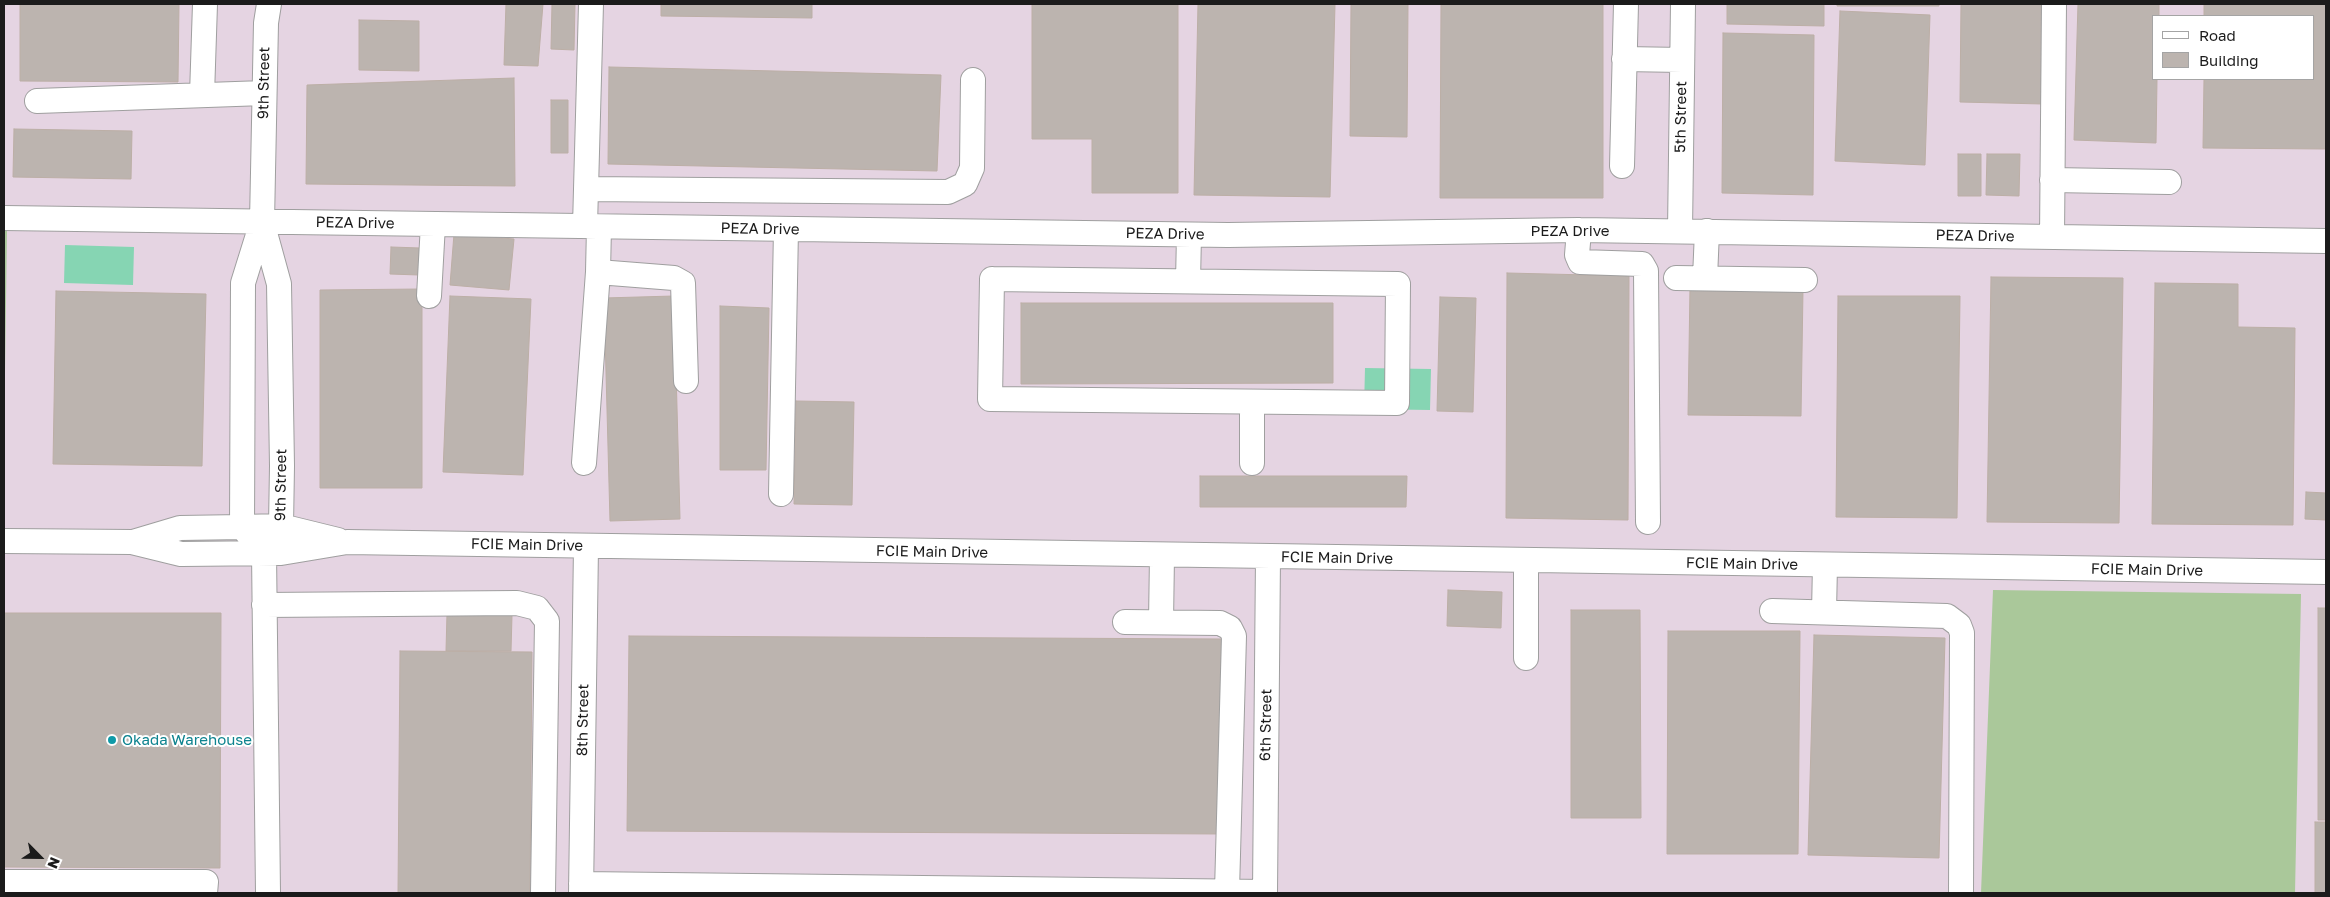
<!DOCTYPE html>
<style>
body{margin:0}
#map{position:relative;width:2330px;height:897px;overflow:hidden;background:#ece8e2;font-family:"Golos Text",sans-serif}
canvas{display:block}
.frame{position:absolute;inset:0;border:5px solid #1b1b1b;pointer-events:none}
.legend{position:absolute;left:2152px;top:15px;width:162px;height:65px;box-sizing:border-box;background:#fff;border:1px solid #a4a4a4;margin:0;padding:6px 9px;list-style:none;font-size:15px;color:#1b1b1b}
.legend li{display:flex;align-items:center;gap:10px;height:25px}
.legend b{width:25px;border:1px solid #a4a4a4}
.north{position:absolute;left:15px;top:832px;width:50px;height:50px;-webkit-text-stroke:4px #fff;paint-order:stroke;rotate:113deg;font-size:14px;font-weight:700;line-height:20px;text-align:center;color:#1b1b1b}
.north::after{content:'';display:block;margin:auto;width:18px;height:22px;background:#1b1b1b;clip-path:polygon(50% 0,100% 100%,50% 72%,0 100%)}
</style>
<div id="map">
<canvas width="2330" height="897"></canvas>
<div class="frame"></div>
<ul class="legend">
<li><b style="height:6px;background:#fff"></b>Road</li>
<li><b style="height:14px;background:#bcb4af"></b>Building</li>
</ul>
<div class="north">N</div>
</div>
<script>
const ctx = document.querySelector('canvas').getContext('2d');
ctx.lineJoin = 'round';
function fillPath(path, color) {
  ctx.fillStyle = color;
  ctx.fill(path, 'evenodd');
}
function poly(rows) {
  const path = new Path2D();
  for (const r of rows) {
    path.moveTo(r[0], r[1]);
    for (let i = 2; i < r.length; i += 2) path.lineTo(r[i], r[i + 1]);
  }
  return path;
}
function trace(path, color, width, dash) {
  ctx.strokeStyle = color;
  ctx.lineWidth = width;
  ctx.lineCap = dash ? 'butt' : 'round';
  ctx.setLineDash(dash || []);
  ctx.stroke(path);
}
function drawText(font, color, halo, rows, align = 'center') {
  ctx.font = font + ' "Golos Text",sans-serif';
  ctx.lineWidth = 4;
  ctx.setLineDash([]);
  ctx.textBaseline = 'middle';
  ctx.strokeStyle = halo;
  ctx.fillStyle = color;
  for (const [text, x, y, turn = 0] of rows) {
    ctx.save();
    ctx.translate(x, y);
    ctx.rotate((+turn || 0) * Math.PI / 180);
    ctx.textAlign = isNaN(turn) ? turn : align;
    if (halo) ctx.strokeText(text, 0, 0);
    ctx.fillText(text, 0, 0);
    ctx.restore();
  }
}
const industrial = poly([
 [4,4,2326,4,2326,893,4,893],
 [2154,16,2314,16,2314,79,2154,79]
]);
const forest = poly([
 [4,231,7,231,4,443],
 [1993,590,2301,594,2295,893,1981,893]
]);
const pitch = poly([
 [65,245,134,247,133,285,64,283],
 [1365,368,1431,369,1430,410,1364,409]
]);
const building = poly([
 [20,4,179,4,178,82,20,81,20,4],
 [506,4,543,4,538,66,504,65,506,4],
 [552,4,575,4,574,50,551,49,552,4],
 [661,4,812,4,812,18,661,16,661,4],
 [1032,4,1178,4,1178,193,1092,193,1092,139,1032,139,1032,4],
 [1198,4,1335,4,1330,197,1194,195,1198,4],
 [1351,4,1408,4,1407,137,1350,136,1351,4],
 [1441,4,1603,4,1603,198,1440,198,1441,4],
 [1727,4,1824,4,1824,26,1727,24,1727,4],
 [1837,4,1939,4,1939,6,1837,6,1837,4],
 [1961,4,2043,4,2043,104,1960,102,1961,4],
 [2078,4,2159,4,2159,16,2154,16,2154,79,2157,79,2156,143,2074,140,2078,4],
 [2204,4,2326,4,2326,149,2203,148,2204,79,2314,79,2314,16,2204,16,2204,4],
 [1840,11,1930,15,1925,165,1835,161,1840,11],
 [359,20,419,21,419,71,359,70,359,20],
 [1723,33,1814,35,1813,195,1722,193,1723,33],
 [609,67,941,75,937,171,608,164,609,67],
 [514,78,515,186,306,184,307,85,514,78],
 [551,100,568,100,568,153,551,153,551,100],
 [14,129,132,131,131,179,13,177,14,129],
 [1958,154,1981,154,1981,196,1958,196,1958,154],
 [1987,154,2020,154,2019,196,1986,195,1987,154],
 [454,234,514,239,509,290,450,285,454,234],
 [391,247,420,248,419,275,390,274,391,247],
 [1507,273,1629,276,1628,520,1506,518,1507,273],
 [1991,277,2123,278,2119,523,1987,522,1991,277],
 [2155,283,2238,284,2238,327,2295,328,2293,525,2152,524,2155,283],
 [1690,288,1803,289,1801,416,1688,415,1690,288],
 [422,289,422,488,320,488,320,290,422,289],
 [56,291,206,294,202,466,53,464,56,291],
 [450,296,531,299,523,475,443,472,450,296],
 [674,296,680,519,610,521,604,298,674,296],
 [1838,296,1960,296,1957,518,1836,517,1838,296],
 [1440,297,1476,298,1473,412,1437,411,1440,297],
 [1021,303,1333,303,1333,383,1021,384,1021,303],
 [720,306,769,308,766,470,720,470,720,306],
 [796,401,854,402,852,505,794,504,796,401],
 [1200,476,1407,476,1406,507,1200,507,1200,476],
 [2306,492,2326,493,2326,520,2305,519,2306,492],
 [1448,590,1502,592,1501,628,1447,626,1448,590],
 [2318,608,2326,608,2326,820,2318,820,2318,608],
 [1571,610,1640,610,1641,818,1571,818,1571,610],
 [4,613,221,613,220,868,4,867,4,613],
 [447,614,512,615,511,651,446,651,447,614],
 [1668,631,1800,631,1798,854,1667,854,1668,631],
 [1814,635,1945,638,1939,858,1808,855,1814,635],
 [629,636,1223,639,1221,834,627,831,629,636],
 [400,651,532,652,530,893,398,893,400,651],
 [2315,822,2326,822,2326,893,2315,893,2315,822]
]);
const minor = poly([
 [1624,59,1682,60],
 [202,95,205,4],
 [37,101,264,93],
 [1622,166,1626,4],
 [2052,180,2169,182],
 [586,189,948,192,965,184,972,168,973,80],
 [4,218,1228,235,1579,230,2326,241],
 [262,222,279,284,282,466,281,526,264,553],
 [585,226,591,4],
 [1579,230,1577,255,1580,262,1642,264,1646,271,1648,522],
 [1680,231,1683,4],
 [2052,237,2054,4],
 [598,272,674,278,683,283,686,381],
 [1676,278,1805,280],
 [1705,278,1707,231],
 [992,279,1398,284,1397,403,990,399,992,279],
 [1188,281,1189,235],
 [429,296,433,224],
 [584,463,598,272,599,227],
 [1252,463,1252,402],
 [781,494,786,229],
 [4,541,132,542,181,554,281,553,347,542,2326,572],
 [133,542,180,528,242,527,281,526,338,540],
 [264,553,242,527,243,283,262,222,266,23,269,4],
 [264,553,268,893],
 [264,605,517,603,537,608,547,621,543,893],
 [1772,611,1947,616,1959,625,1962,633,1961,893],
 [1824,612,1825,565],
 [1125,622,1220,623,1230,628,1234,636,1227,891],
 [1161,622,1162,556],
 [1526,658,1526,561],
 [4,882,206,882,205,893],
 [581,884,1265,892],
 [581,893,586,547],
 [1265,893,1268,557]
]);
const markers = [
 [112,740,5,"#0f9aa8"]
];
const streetNames = [
 ["9th Street",264,83,-89],
 ["5th Street",1681,117,-89],
 ["PEZA Drive",355,223,1],
 ["PEZA Drive",760,229,1],
 ["PEZA Drive",1570,231],
 ["PEZA Drive",1165,234,1],
 ["PEZA Drive",1975,236,1],
 ["9th Street",281,485,-89],
 ["FCIE Main Drive",527,545,1],
 ["FCIE Main Drive",932,552,1],
 ["FCIE Main Drive",1337,558,1],
 ["FCIE Main Drive",1742,564,1],
 ["FCIE Main Drive",2147,570,1],
 ["8th Street",583,720,-89],
 ["6th Street",1266,725,-89]
];
const cultureNames = [
 ["Okada Warehouse",122,740]
];
fillPath(industrial, '#e5d4e2');
fillPath(forest, '#aac89a');
fillPath(pitch, '#86d5b3');
fillPath(building, '#bcb4af');
trace(building, '#bcafa6', 1);
trace(minor, '#9f9f9f', 26);
trace(minor, '#fff', 24);
for (const [x, y, r, color] of markers) {
  const dot = new Path2D();
  dot.arc(x, y, r, 0, 2 * Math.PI);
  ctx.fillStyle = color;
  ctx.fill(dot);
  trace(dot, '#fff', 2);
}
drawText('15px', '#1b1b1b', '#fff', streetNames);
drawText('15px', '#0d838f', '#fff', cultureNames, 'left');
</script>
